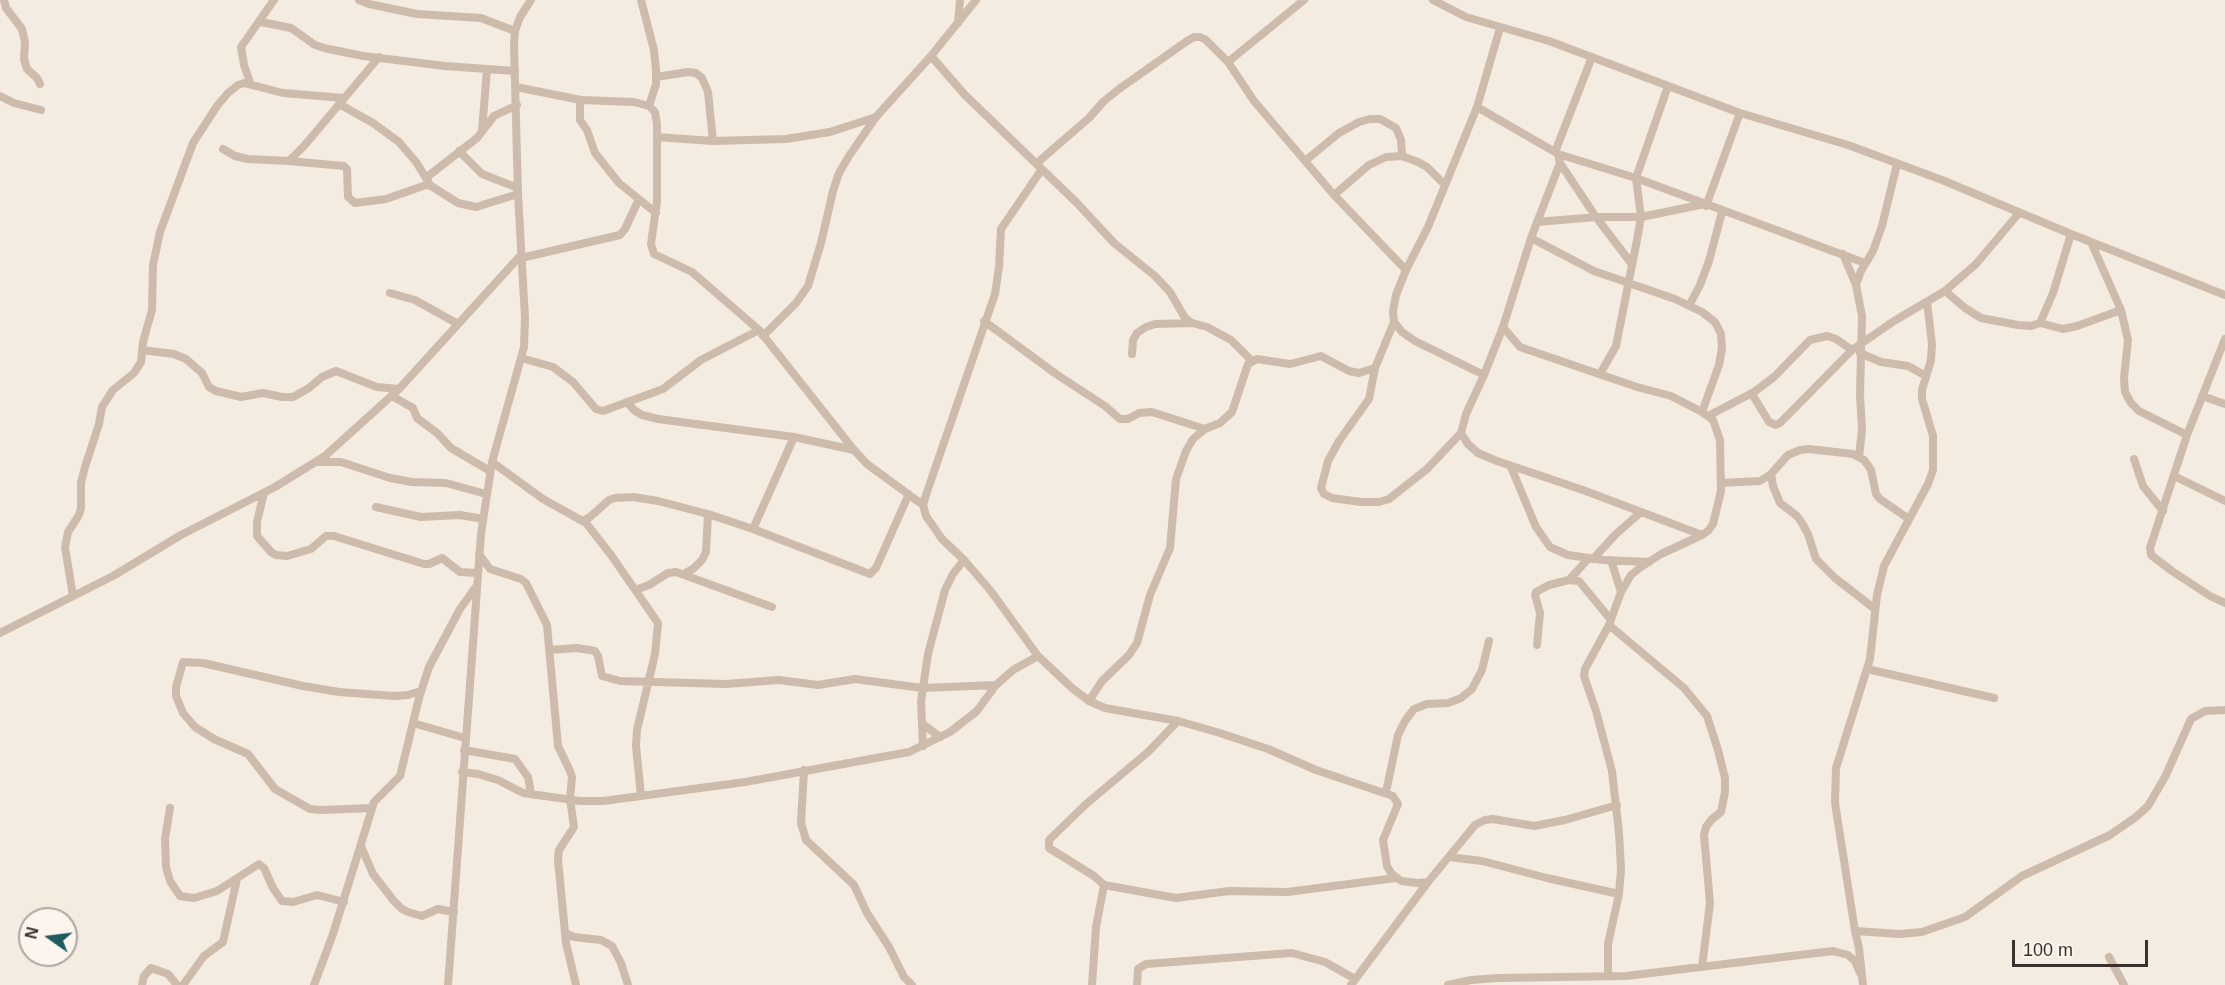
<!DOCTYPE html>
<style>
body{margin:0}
#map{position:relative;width:2225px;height:985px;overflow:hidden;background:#f4ebe1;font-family:Helvetica,sans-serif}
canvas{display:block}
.north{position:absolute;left:18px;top:907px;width:60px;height:60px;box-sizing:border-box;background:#fbf5ee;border:2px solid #aea6a0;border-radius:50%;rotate:284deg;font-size:16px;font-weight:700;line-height:24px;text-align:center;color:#3b302b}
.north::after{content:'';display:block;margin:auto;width:21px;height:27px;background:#1f5a5e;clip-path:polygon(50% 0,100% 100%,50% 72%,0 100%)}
.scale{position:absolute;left:2012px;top:940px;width:136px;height:27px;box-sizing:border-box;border:3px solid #3b302b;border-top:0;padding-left:8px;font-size:18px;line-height:21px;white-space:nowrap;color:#3b302b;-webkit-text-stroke:4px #fbf5ee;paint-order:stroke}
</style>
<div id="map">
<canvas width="2225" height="985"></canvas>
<div class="north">N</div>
<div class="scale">100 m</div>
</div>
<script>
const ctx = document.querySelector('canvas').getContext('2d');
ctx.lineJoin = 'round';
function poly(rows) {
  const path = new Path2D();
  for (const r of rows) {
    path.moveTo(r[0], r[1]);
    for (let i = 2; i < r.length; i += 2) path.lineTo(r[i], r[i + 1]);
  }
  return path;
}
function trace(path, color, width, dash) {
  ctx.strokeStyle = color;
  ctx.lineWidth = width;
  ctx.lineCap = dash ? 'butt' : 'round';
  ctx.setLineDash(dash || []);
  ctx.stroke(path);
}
const street = poly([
 [4,0,6,8,22,29,25,42,24,59,27,69,37,78,40,84],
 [359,0,369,4,417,14,481,18,515,31],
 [641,0,654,50,656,70,656,84,649,106],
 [1433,0,1466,17,1549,41,1740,113,1848,145,1942,180,2071,234,2225,295],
 [261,22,291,28,315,45,324,48,363,56,445,66,515,71],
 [958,23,960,0],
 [931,56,965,95,1077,203,1114,243,1155,276,1170,292,1185,318,1192,323,1207,327,1231,340,1252,361],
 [1228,62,1304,0],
 [656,77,688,72,696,73,702,78,708,92,713,141],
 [251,85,244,65,241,47,274,0],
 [516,87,581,100,634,102,649,106,655,112,657,124,657,201,651,244,654,254,692,272,759,330,854,450,867,464,923,505],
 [0,96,14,103,41,110],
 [580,100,580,120,587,130,595,153,619,183,656,213],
 [339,104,373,123,399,142,416,162,431,186],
 [1477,107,1555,152,1558,154,1560,163,1531,238,1503,327,1484,375,1466,414,1461,433,1468,444,1478,453,1497,461,1583,490,1702,535],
 [482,131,487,69],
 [657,137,713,141,786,139,830,132,876,117],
 [223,149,235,156,248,159,289,161,344,166,347,169,348,197,355,203,386,199,426,185,431,186,458,203,476,207,518,194],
 [459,151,482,174,518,188],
 [1555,152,1592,57],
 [1558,154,1636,178,1865,263],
 [289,161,304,146,379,57],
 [1305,161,1339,133,1359,122,1370,119,1380,119,1396,128,1401,140,1402,156],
 [1037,163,1089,118,1104,101,1119,89,1187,41,1194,37,1200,37,1206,40,1228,62,1254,101,1334,195,1406,270],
 [1560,163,1596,217,1631,263],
 [1042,169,1001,229,999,267,995,294,927,492,923,505,926,516,942,539,964,560,990,590,1038,656,1072,688,1089,701,1105,708,1178,721,1220,733,1268,749,1316,770,1393,796,1398,804,1383,840,1387,866,1391,873,1401,881,1418,883,1428,882],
 [427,177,477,138,494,116,517,105],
 [1334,195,1369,165,1386,157,1402,156,1418,162,1427,167,1445,185],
 [1706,206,1740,113],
 [1537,222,1596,217,1641,217,1700,205],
 [1531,238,1594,271,1675,299,1702,312,1715,322,1721,334,1722,348,1719,365,1702,412],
 [2091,242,2121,310,2128,340,2124,378,2125,392,2131,403,2139,411,2187,435],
 [1843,254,1856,285],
 [521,258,620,235,625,229,639,199],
 [1945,291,1965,308,1981,318,2018,325,2031,326,2040,323,2053,293,2071,234],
 [390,293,415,300,458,324],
 [1689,306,1700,285,1709,261,1722,212],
 [984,321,1056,374,1105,406,1120,419,1128,419,1139,413,1152,412,1205,429],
 [1394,322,1375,368,1369,399,1339,441,1328,461,1321,488,1324,494,1332,498,1361,502,1379,502,1389,499,1427,469,1461,433],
 [2040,323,2063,329,2077,326,2121,310],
 [1503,327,1520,347,1637,387,1671,396,1702,412,1713,420,1720,440,1721,491,1713,524,1708,531,1702,535,1661,554,1641,567,1631,575,1621,592,1609,625,1585,669,1584,676,1596,711,1612,771,1619,833,1621,869,1619,894,1608,944,1608,976],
 [763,336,796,303,808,286,821,243,833,191,839,173,849,156,876,117,931,56,976,0],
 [2225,339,2187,435,2150,548,2151,555,2172,571,2210,596,2225,603],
 [142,350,174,354,186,359,202,373,209,387,216,391,241,397,263,393,282,397,293,397,309,388,322,377,336,371,377,387,399,389],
 [1860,353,1881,362,1908,366,1926,376],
 [1132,354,1133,340,1137,333,1146,327,1155,324,1192,323],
 [521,358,553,367,573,382,596,409,603,411,663,389,701,360,759,330],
 [1600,374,1616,346,1637,240,1641,217,1636,178,1668,86],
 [1484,375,1415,341,1402,332,1394,322,1393,311,1396,295,1406,270,1428,227,1477,107,1500,28],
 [1752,394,1769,422,1776,425,1780,423,1852,350,1894,321,1945,291,1976,264,2019,213],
 [392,396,413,408,417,418,437,433,451,448,490,471],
 [2202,396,2225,404],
 [627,402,634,410,642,415,658,419,794,437,854,450],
 [1708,416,1754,392,1774,377,1810,340,1827,336,1836,339,1852,350],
 [1859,457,1862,430,1860,395,1862,316,1856,285,1861,271,1873,251,1882,226,1897,164],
 [2134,459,2143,486,2163,511],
 [318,462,341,462,390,478,412,482,446,483,486,494],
 [492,462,543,499,586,523,611,555,658,623,655,654,637,730,636,746,641,796],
 [1511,467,1536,527,1550,547,1568,555,1603,560,1649,562],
 [1771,474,1773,486,1780,503,1797,516,1802,523,1808,534,1816,559,1835,578,1875,609],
 [2174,476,2225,501],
 [1721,483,1760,481,1771,474,1788,455,1800,450,1809,449,1853,454,1864,460,1867,464,1871,470,1876,494,1880,499,1909,519],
 [264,493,257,522,257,536,271,552,276,555,287,556,311,549,326,536,334,536,424,564,429,564,442,558,460,572,477,573],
 [376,507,421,517,460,515,483,519],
 [583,521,590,517,609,500,615,498,633,497,658,501,708,514,753,529,870,574,876,568,908,496],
 [753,529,794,437],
 [479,554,490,569,521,579,526,583,547,625,558,746,570,771,572,777,570,799,574,827,559,850,558,860,566,943,576,985],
 [1593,559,1616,534,1641,512],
 [1611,560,1621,592],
 [683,574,693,569,702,560,706,552,708,514],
 [1569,580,1589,558],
 [635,590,649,585,668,573,676,572,772,607],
 [73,596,65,547,68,532,79,515,81,508,81,483,85,467,99,424,102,407,113,390,134,373,141,362,143,342,152,310,153,265,160,232,193,143,217,106,228,93,238,85,244,83,283,93,344,98],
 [1609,625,1684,688,1707,716,1718,750,1725,778,1725,792,1721,812,1712,819,1706,827,1704,835,1710,903,1702,967],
 [0,633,113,576,181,535,275,487,325,456,399,389,521,255],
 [1537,645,1540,613,1535,595,1536,592,1549,585,1569,580,1579,581,1611,620],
 [549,650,577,648,595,651,598,656,602,676,620,681,726,684,779,680,818,685,855,679,922,688,996,685],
 [1867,669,1994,698],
 [1089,701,1102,681,1129,655,1137,643,1150,595,1170,548,1176,479,1186,451,1193,439,1205,429,1220,423,1232,412,1248,364,1257,359,1290,364,1321,356,1349,371,1359,373,1375,368],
 [413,723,465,738],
 [924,725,940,737],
 [923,746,921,701,928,654,945,590,953,574,964,560],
 [464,750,515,759,528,777,531,794],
 [804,770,801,823,806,840,854,885,867,913,889,947,904,977,912,985],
 [462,772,478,774,498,780,523,793,580,801,603,801,745,782,909,752,950,732,977,711,996,685,1013,670,1038,656],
 [1386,792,1398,735,1405,721,1414,709,1427,704,1448,703,1461,698,1472,689,1482,670,1489,641],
 [170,808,165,839,166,867,170,881,180,896,194,898,217,891,259,864,264,868,273,888,282,901,293,902,317,895,344,902],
 [372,808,320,810,310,809,275,789,248,754,214,739,195,727,183,713,176,696,176,687,183,662,203,663,303,686,339,692,395,696,408,695,421,691],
 [361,846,373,874,394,901,402,909,408,912,422,916,438,909,454,912],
 [1449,857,1482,861,1547,878,1619,894],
 [1104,885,1176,898,1229,891,1287,892,1396,878],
 [1855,931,1900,934,1922,932,1965,917,2022,876,2110,835,2136,817,2148,806,2165,777,2191,719,2205,711,2225,710],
 [565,933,574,937,601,940,612,946,621,963,628,985],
 [2109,957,2124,985],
 [142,985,144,976,151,968,168,974,177,985],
 [183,985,204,956,223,942,237,879],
 [314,985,333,934,374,802,400,776,419,698,429,667,460,609,475,588],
 [448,985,481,534,492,462,524,347,525,318,518,194,514,45,515,31,520,17,531,0],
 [1092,985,1096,927,1104,885,1094,876,1049,848,1049,840,1085,805,1148,752,1178,721],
 [1137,985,1138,969,1146,964,1292,953,1325,962,1355,979],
 [1351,985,1428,882,1475,825,1485,820,1493,819,1534,826,1565,820,1617,805],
 [1448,985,1471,980,1498,978,1626,976,1833,951,1848,955,1855,961,1860,973],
 [1863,985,1859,948,1855,931,1835,803,1836,768,1870,659,1877,595,1884,566,1928,484,1933,470,1933,436,1922,399,1922,390,1931,360,1932,344,1927,302]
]);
trace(street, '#cdbbac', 8);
</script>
